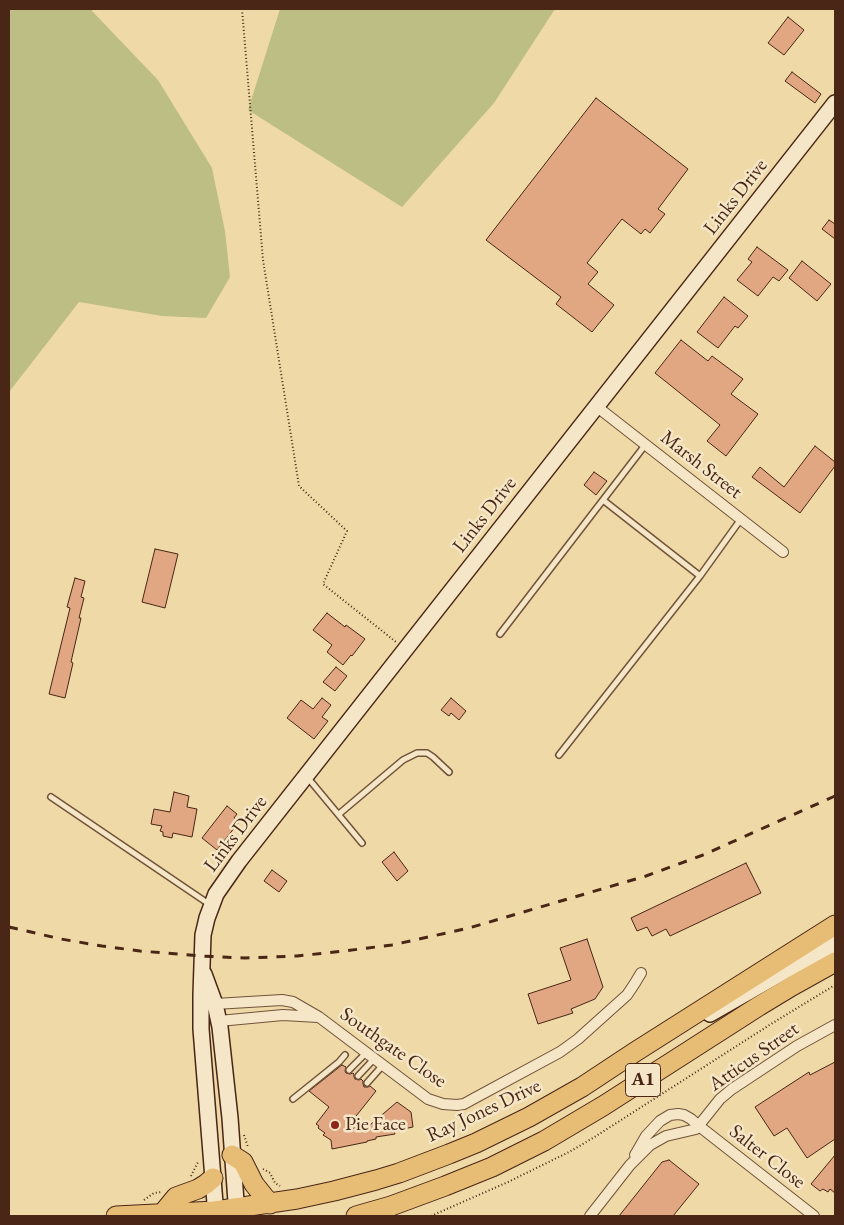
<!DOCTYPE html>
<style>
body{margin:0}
#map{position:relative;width:844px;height:1225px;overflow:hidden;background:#eed9a7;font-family:"EB Garamond",serif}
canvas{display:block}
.frame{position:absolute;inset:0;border:10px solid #492616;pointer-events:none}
</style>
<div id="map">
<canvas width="844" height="1225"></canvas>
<div class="frame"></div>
</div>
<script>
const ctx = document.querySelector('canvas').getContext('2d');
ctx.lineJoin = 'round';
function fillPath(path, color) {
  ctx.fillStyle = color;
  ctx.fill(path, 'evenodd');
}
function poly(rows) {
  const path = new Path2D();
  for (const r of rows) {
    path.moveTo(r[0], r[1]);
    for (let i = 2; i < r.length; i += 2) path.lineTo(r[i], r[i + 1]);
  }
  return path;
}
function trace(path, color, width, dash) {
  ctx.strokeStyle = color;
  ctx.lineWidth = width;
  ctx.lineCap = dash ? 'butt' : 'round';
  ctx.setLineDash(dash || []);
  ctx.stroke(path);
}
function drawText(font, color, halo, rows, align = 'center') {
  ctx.font = font + ' "EB Garamond",serif';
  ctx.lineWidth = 5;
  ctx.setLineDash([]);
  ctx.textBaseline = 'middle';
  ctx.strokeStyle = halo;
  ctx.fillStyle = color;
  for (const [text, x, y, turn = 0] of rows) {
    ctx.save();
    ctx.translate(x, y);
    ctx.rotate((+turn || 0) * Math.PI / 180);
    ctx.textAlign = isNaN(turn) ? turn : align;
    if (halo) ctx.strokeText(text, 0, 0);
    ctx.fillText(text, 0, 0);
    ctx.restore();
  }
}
const green = poly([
 [9,9,92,9,92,11,158,80,212,168,225,231,230,277,206,318,162,316,79,302,9,392],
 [280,9,555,9,494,103,402,207,248,110]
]);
const building = poly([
 [788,17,804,30,784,55,768,43,788,17],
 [792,72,821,94,815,103,785,81,792,72],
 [596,98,688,169,658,209,665,214,650,233,645,229,641,234,622,219,587,263,598,272,588,284,614,305,592,332,556,304,561,297,486,240,596,98],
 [829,220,835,224,835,239,822,229,829,220],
 [757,247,788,270,779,281,773,277,758,296,737,280,752,262,748,259,757,247],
 [802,261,831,284,817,301,789,278,802,261],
 [724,297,748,316,738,328,735,326,718,348,697,332,724,297],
 [681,340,708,361,712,356,743,379,731,394,758,414,726,456,707,441,720,425,655,373,681,340],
 [815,446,835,462,835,466,800,513,752,477,760,467,784,487,815,446],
 [594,472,607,481,596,495,584,485,594,472],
 [155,549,178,554,165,608,142,602,155,549],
 [75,578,85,581,81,597,84,598,79,618,81,618,71,662,73,663,65,698,49,694,70,608,67,607,75,578],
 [327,613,345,627,346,625,365,639,352,656,351,655,343,665,327,652,332,645,313,630,327,613],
 [336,667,347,676,335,691,323,682,336,667],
 [322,698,331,705,322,717,328,721,314,739,287,718,301,700,313,709,322,698],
 [451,698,466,711,459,720,451,713,449,716,441,710,451,698],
 [174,792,189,796,187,807,197,809,192,837,173,833,172,838,163,836,163,832,160,831,162,826,151,824,154,809,170,812,174,792],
 [227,806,237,814,234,818,239,822,217,850,202,838,227,806],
 [394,852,408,871,397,881,382,862,394,852],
 [746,863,761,893,670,936,666,929,652,936,647,927,637,931,631,918,746,863],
 [272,870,287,881,279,892,264,881,272,870],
 [587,939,603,987,595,999,571,1009,573,1013,538,1024,528,994,571,980,560,948,587,939],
 [835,1062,835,1139,807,1158,787,1128,774,1136,755,1107,809,1072,810,1075,835,1062],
 [342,1065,346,1067,345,1071,346,1073,350,1074,353,1073,354,1074,354,1077,355,1079,359,1080,361,1079,363,1081,363,1084,364,1087,368,1087,370,1086,376,1091,345,1130,370,1125,397,1102,411,1112,413,1127,394,1131,395,1134,376,1137,376,1139,367,1141,367,1142,332,1149,331,1140,323,1135,325,1133,318,1128,319,1126,316,1124,329,1107,309,1091,342,1065],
 [835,1155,835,1193,830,1189,828,1192,823,1189,820,1191,811,1184,835,1155],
 [669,1160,699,1184,673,1216,619,1216,662,1162,669,1160]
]);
const path = poly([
 [242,9,263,260,299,486,347,531,323,584,396,642],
 [244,1135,248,1147],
 [263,1169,270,1173,275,1183,280,1186],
 [191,1176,198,1162],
 [144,1200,154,1193,162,1192],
 [431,1216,508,1182,569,1152,593,1138,771,1024,835,985]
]);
const lane = poly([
 [603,500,700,576],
 [500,634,646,444],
 [559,755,700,576,741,519],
 [308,778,362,843],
 [51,797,209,904],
 [339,814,403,760,417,753,427,753,433,757,449,772],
 [349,1070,366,1053],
 [358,1076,374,1059],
 [367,1083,383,1065],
 [293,1099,339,1062,345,1055]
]);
const street = poly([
 [596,406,783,552],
 [215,1004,282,1000,293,1002,319,1017,428,1099,443,1104,457,1105,464,1104,473,1099,560,1052,578,1039,627,995,635,983,641,973],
 [219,1021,283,1015,318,1017],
 [635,1155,646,1136,660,1121,670,1115,678,1114,684,1115,691,1119,699,1126,814,1216],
 [590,1216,630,1165,650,1145,666,1136,696,1129,720,1099,732,1089,797,1046,835,1025]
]);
const secondary = poly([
 [204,974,215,1004,220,1027,230,1118,237,1216],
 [710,1014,780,974,835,944],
 [216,1216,201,1029,201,995,203,935,207,918,216,894,239,861,835,103]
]);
const highway = poly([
 [232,1155,243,1162,254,1184,270,1204],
 [162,1214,176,1197,198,1189,206,1184,213,1178],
 [116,1216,215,1211,297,1199,334,1191,376,1180,399,1173,449,1154,476,1143,529,1117,582,1087,635,1052,835,925],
 [356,1216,391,1206,445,1186,492,1167,544,1141,603,1106,759,1006,792,986,835,962]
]);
const rail = poly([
 [9,927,61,939,102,946,140,951,201,956,245,958,297,956,344,951,392,945,469,928,646,876,703,855,835,796]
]);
const markers = [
 [335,1125,5,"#8f2418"]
];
const shields = [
 [643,1080,35]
];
const shieldNames = [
 ["A1",643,1080]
];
const streetNames = [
 ["Links Drive",736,197,-52],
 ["Marsh Street",701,465,38],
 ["Links Drive",485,515,-52],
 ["Links Drive",236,834,-53],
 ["Southgate Close",393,1048,35],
 ["Atticus Street",754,1057,-35],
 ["Ray Jones Drive",484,1111,-25],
 ["Salter Close",767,1157,38]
];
const poiNames = [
 ["Pie Face",345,1125]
];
fillPath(green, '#bdbe84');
fillPath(building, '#e1a782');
trace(building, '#492616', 1);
trace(lane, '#72533a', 8);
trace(street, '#72533a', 12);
trace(secondary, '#492616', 18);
trace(highway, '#492616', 21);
trace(path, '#492616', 2, [1, 2.5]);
trace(lane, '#f4e6c6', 5);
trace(street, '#f4e6c6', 10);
trace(secondary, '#f4e6c6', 15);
trace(highway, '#e7bc74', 19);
trace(rail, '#492616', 3, [9, 9]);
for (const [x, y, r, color] of markers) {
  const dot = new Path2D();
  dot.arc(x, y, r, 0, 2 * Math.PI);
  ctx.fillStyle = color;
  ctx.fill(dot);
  trace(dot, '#f4e6c6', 2);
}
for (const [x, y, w] of shields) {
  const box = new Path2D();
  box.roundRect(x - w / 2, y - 16.5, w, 33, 4);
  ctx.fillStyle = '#f4e6c6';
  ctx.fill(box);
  trace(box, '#492616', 1);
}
drawText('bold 19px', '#492616', null, shieldNames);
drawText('20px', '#492616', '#f4e6c6', streetNames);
drawText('20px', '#492616', '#f4e6c6', poiNames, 'left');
</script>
